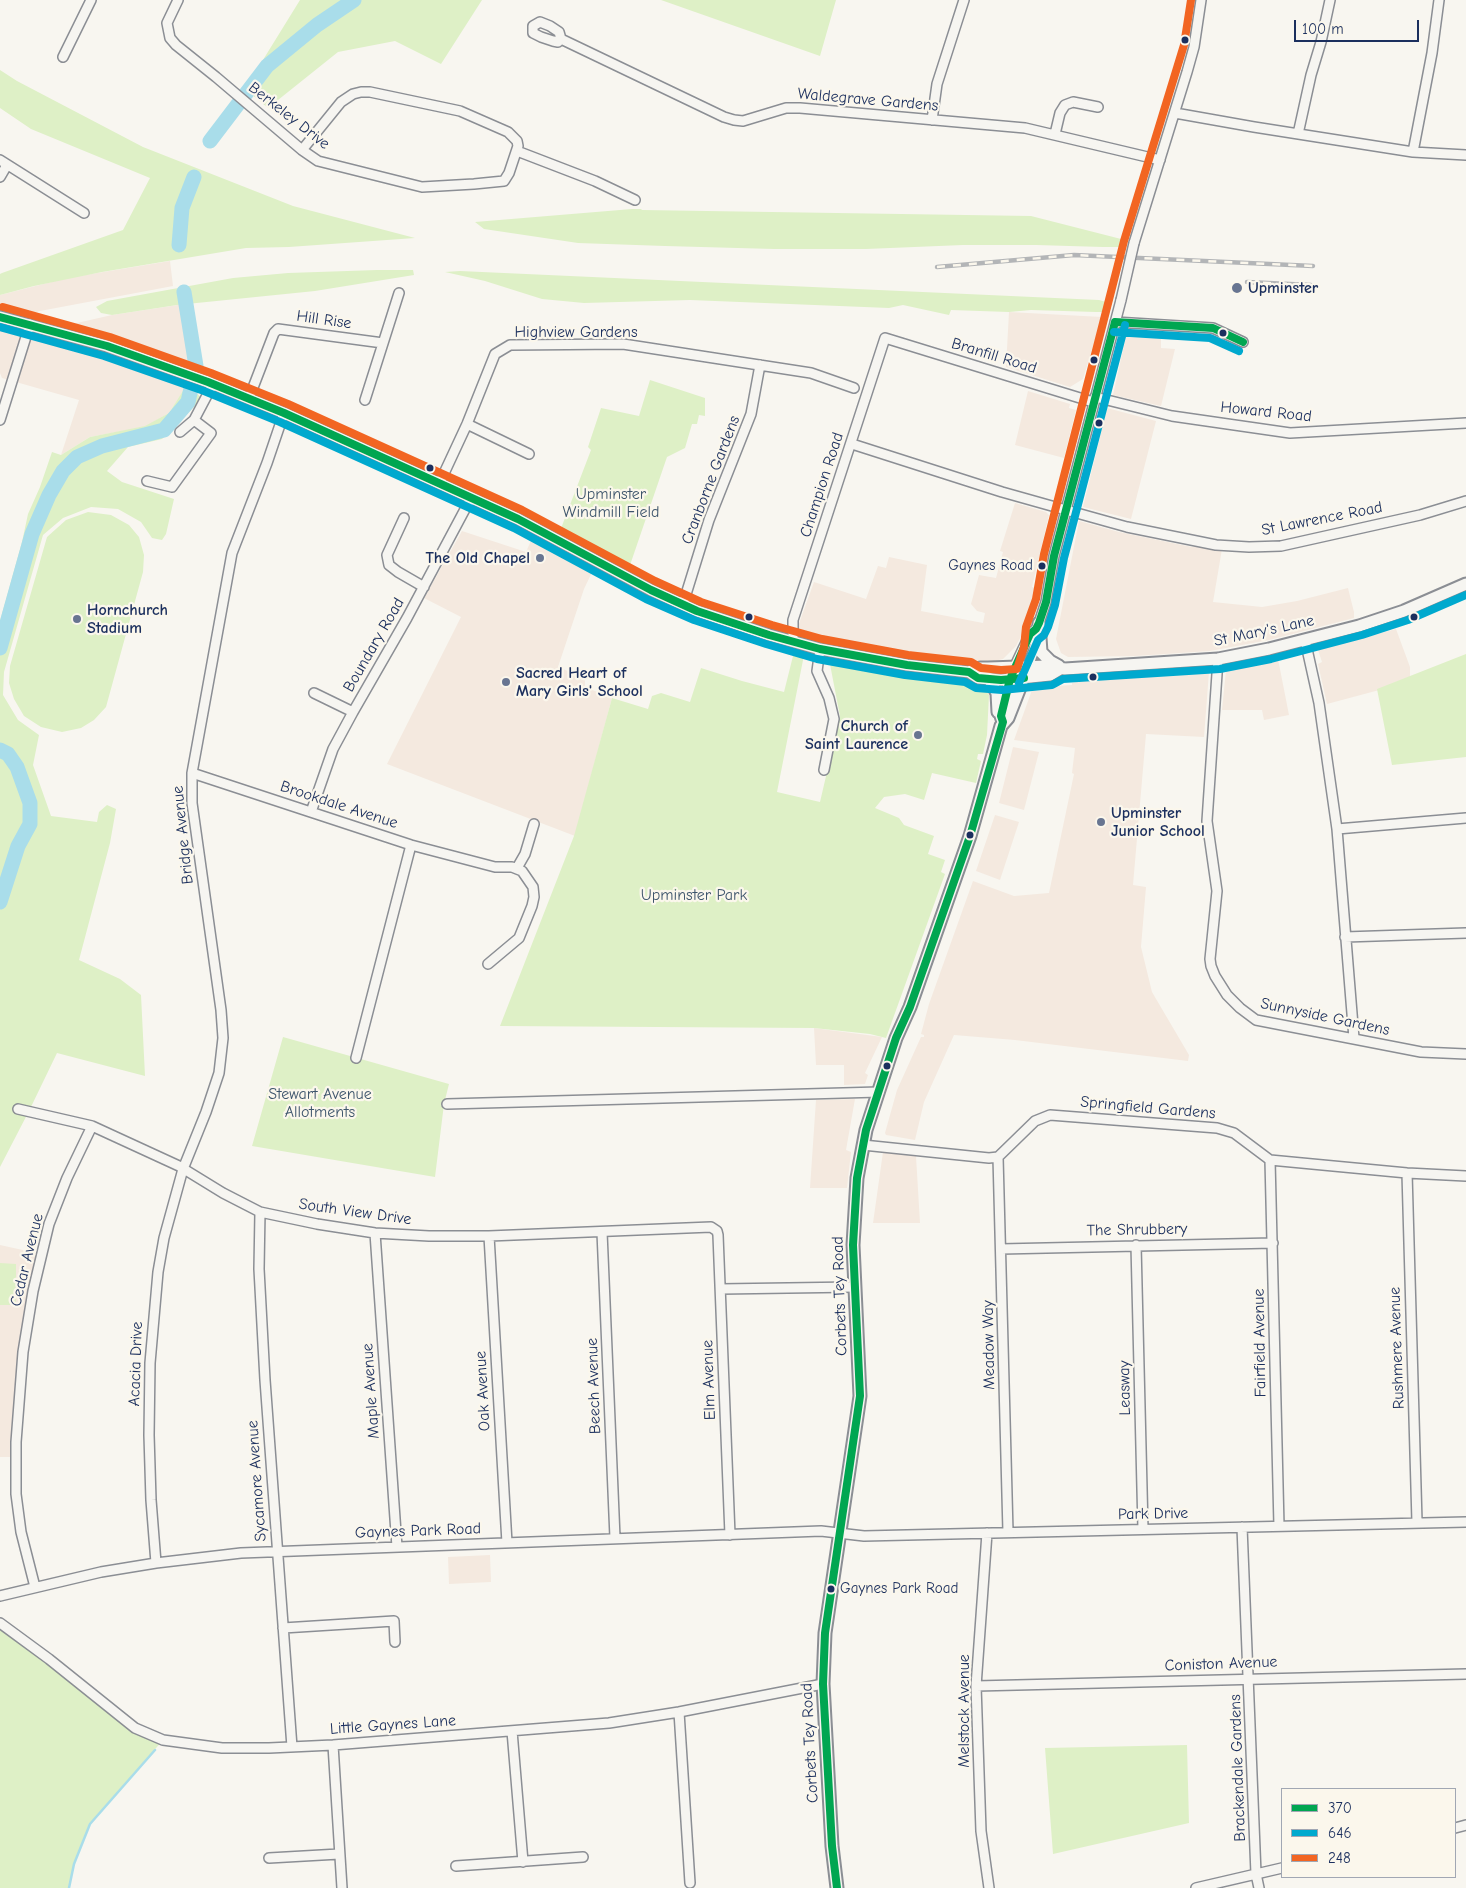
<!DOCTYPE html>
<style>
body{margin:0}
#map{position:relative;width:1466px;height:1888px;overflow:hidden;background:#f8f6f0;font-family:"Comic Neue",sans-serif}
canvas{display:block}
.legend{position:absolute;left:1281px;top:1788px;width:175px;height:90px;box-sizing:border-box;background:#fbf7ec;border:1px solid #a1a7b3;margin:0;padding:6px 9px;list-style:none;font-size:15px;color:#1b2f5e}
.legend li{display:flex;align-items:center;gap:10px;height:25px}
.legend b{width:25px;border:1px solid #a1a7b3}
.scale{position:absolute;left:1294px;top:20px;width:125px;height:22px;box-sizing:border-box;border:2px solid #1b2f5e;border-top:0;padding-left:6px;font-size:15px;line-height:18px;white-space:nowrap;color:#1b2f5e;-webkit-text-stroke:4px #fbf7ec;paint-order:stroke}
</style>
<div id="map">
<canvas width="1466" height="1888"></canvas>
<ul class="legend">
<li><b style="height:6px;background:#00a651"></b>370</li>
<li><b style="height:6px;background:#00a9ce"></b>646</li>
<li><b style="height:6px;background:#f26522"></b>248</li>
</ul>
<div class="scale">100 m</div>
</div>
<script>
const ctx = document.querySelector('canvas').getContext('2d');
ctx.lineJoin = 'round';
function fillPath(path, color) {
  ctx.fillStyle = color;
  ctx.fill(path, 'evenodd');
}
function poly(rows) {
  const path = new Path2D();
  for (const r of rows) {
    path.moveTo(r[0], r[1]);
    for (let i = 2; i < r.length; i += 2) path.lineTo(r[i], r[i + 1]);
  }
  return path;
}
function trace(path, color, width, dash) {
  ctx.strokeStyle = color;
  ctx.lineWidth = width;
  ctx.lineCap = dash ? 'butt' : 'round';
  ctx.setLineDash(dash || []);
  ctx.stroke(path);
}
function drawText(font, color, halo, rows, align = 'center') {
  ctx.font = font + ' "Comic Neue",sans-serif';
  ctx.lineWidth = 4.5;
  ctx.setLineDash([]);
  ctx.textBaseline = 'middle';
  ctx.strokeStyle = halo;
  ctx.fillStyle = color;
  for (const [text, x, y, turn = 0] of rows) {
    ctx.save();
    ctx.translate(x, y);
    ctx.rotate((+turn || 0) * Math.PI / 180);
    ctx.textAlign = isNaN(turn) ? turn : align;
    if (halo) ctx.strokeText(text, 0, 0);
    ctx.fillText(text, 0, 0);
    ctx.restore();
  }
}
const built = poly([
 [170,261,173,286,40,311,0,322,0,295,67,278],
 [184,304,194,362,184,389,169,413,145,427,90,437,61,455,79,400,2,378,0,373,0,325,13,320,65,334,68,325,112,315],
 [1009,312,1102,317,1083,379,1070,387,1006,367],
 [1127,332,1161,333,1161,348,1175,349,1161,406,1113,395],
 [1028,391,1070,404,1069,408,1076,410,1064,458,1015,445],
 [1107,408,1156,421,1131,519,1083,507],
 [1015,503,1046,512,1049,515,1032,587,1037,588,1029,621,1016,646,1003,659,990,662,947,660,911,655,796,632,814,582,866,599,878,566,886,568,889,557,927,565,921,611,983,623,985,613,977,611,971,604,979,575,996,578,1003,552,1000,551],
 [1079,521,1119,532,1192,547,1198,546,1222,549,1213,602,1262,607,1297,601,1348,588,1354,612,1354,618,1269,640,1210,651,1135,656,1068,657,1061,653,1056,639],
 [462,531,526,552,533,536,595,566,584,589,558,667,585,678,585,687,612,698,575,836,387,764,461,617,424,598],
 [1396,629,1410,667,1410,679,1398,685,1327,704,1318,664,1322,662,1318,650],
 [1278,659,1289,715,1264,720,1262,710,1222,710,1226,670],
 [1209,672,1204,737,1146,734,1133,885,1146,887,1141,947,1152,992,1189,1055,1188,1061,1015,1040,954,1035,924,1102,915,1140,886,1135,885,1133,897,1090,921,1037,924,1037,924,1035,921,1034,929,1004,973,881,1014,896,1049,893,1074,774,1072,773,1075,748,1014,740,1032,690,1037,687,1072,685,1072,683,1110,675,1150,676],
 [1013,747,1039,752,1024,810,999,803],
 [995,815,1019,822,1000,880,976,871],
 [814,1028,882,1037,865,1073,868,1075,865,1084,844,1085,844,1065,816,1065],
 [855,1099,846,1150,851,1152,847,1188,810,1188,816,1100],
 [883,1152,916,1156,920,1223,873,1223],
 [0,1245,41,1254,33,1291,16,1457,0,1457],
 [490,1555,491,1582,449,1584,448,1557]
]);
const green = poly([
 [300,0,482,0,441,64,395,41,338,52,268,108,245,89],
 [661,0,836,0,820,56],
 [0,70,17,81,143,147,293,206,415,238,289,247,246,248,102,272,34,286,0,295,0,274,2,273,123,230,150,178,31,129,0,108],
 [632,209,641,209,642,210,1031,216,1125,240,1121,247,1103,247,1036,245,963,245,866,249,774,249,665,246,578,243,484,229,475,222],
 [377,270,413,270,414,275,315,291,177,305,112,315,101,313,96,307,107,301,233,278,288,273],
 [460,271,1099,300,1106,302,1108,308,1107,312,1096,312,1031,310,1009,312,951,310,949,315,903,305,889,308,690,300,584,303,542,299,485,281,445,272],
 [650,380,705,398,705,416,699,415,697,424,692,424,685,448,667,457,628,571,560,531,591,450,588,447,601,408,639,416],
 [184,389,195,391,202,399,162,439,128,447,107,471,122,482,174,499,166,534,162,540,152,538,141,522,118,509,91,507,63,518,43,535,4,672,3,695,18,720,39,735,33,765,51,816,97,822,99,812,107,805,116,809,110,843,79,960,120,979,141,995,145,1076,57,1053,29,1111,0,1167,0,621,22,542,28,514,40,487,52,452,61,455,90,437,145,426,169,413],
 [88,512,111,515,129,525,139,537,144,555,143,572,106,707,94,720,81,728,62,732,41,727,24,716,14,699,9,683,10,666,47,537,66,520],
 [795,648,805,650,777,792,820,802,840,716,828,654,894,671,982,685,989,695,987,735,983,754,978,754,977,759,981,761,976,783,932,773,924,800,905,794,884,797,875,808,899,818,904,825,934,836,928,854,945,860,941,872,945,874,886,1038,870,1034,814,1028,500,1026,574,836,612,698,648,709,652,696,661,693,690,702,701,668,742,681,784,692],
 [1466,654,1466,757,1392,765,1377,689],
 [283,1037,449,1084,444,1104,435,1177,252,1146],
 [0,1263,16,1264,16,1305,0,1305],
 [0,1623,135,1728,163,1740,90,1824,74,1864,69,1888,0,1888],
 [1187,1745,1189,1823,1053,1854,1045,1748]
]);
const stream = poly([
 [69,1888,74,1864,90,1824,155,1750]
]);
const river = poly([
 [210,141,267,66,317,25,354,0],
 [179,245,182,208,194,177],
 [0,648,32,534,49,495,63,471,77,457,102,446,164,430,188,402,196,366,184,292],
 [0,750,8,754,17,767,30,803,30,824,18,846,0,902]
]);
const minor = poly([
 [178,0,167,23,170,38,176,45,216,77,302,150,318,161,422,187,474,184,504,181,509,173,518,146,517,141,508,132,460,111,370,92,361,92,353,94,341,102,302,150],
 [561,39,558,42,553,41,541,37,533,33,533,26,540,22,550,26,559,32,561,39,724,117,734,120,743,121,786,108,800,108,1025,128,1160,160],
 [63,57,91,0],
 [1175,113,1254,127,1413,152,1466,155],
 [932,120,937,84,964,0],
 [1055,134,1060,113,1065,105,1073,102,1098,107],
 [1298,134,1311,75,1321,42,1330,0],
 [517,151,595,181,635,200],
 [1413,152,1432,53,1439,0],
 [0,160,84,213],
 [0,177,7,165],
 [1134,243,1187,72,1194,47,1201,0],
 [1115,322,1213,328,1243,342],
 [1095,397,1172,416,1290,433,1466,423],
 [249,398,274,333,278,329,383,343],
 [365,400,399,293],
 [0,420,30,324],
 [467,424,529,454],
 [180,432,194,420],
 [852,444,1002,492,1066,510,1127,527,1216,545,1249,547,1281,546,1420,515,1466,501],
 [147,481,172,487,211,433,194,420,213,384],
 [440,482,467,424,495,354,510,345,623,344,811,373,854,388],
 [404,518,387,555,389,565,398,572,424,587],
 [683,604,709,520,751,414,760,365],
 [1305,640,1319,703,1337,829,1354,1038],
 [793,641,793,620,885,338,1093,402],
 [820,649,817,671,829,698,834,719,824,770],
 [1218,659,1207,821,1217,891,1210,959,1211,966,1215,976,1227,995,1240,1008,1256,1020,1421,1052,1466,1054],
 [1028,667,1034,650,1037,634],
 [1014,668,1030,634,1036,629,1039,623,1046,602,1054,556,1121,300],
 [314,693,353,712],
 [192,773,411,845,495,867,512,867,522,871,533,887,534,897,532,906,519,938,488,964],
 [311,812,333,749,353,712,407,618,471,498],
 [1337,829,1466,818],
 [517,868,525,854,534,824],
 [1345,937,1466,933],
 [356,1058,411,845],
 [447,1104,879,1092],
 [18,1109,92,1126,179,1166,223,1193,260,1212,317,1224,375,1233,429,1236,489,1236,711,1227,717,1231,718,1235,730,1535],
 [863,1145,989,1158,998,1157,1035,1121,1050,1115,1217,1128,1234,1133,1270,1160,1407,1173,1466,1176],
 [998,1157,1008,1532],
 [1270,1160,1279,1526],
 [1407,1173,1417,1522],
 [260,1212,259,1269,265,1380,292,1747],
 [602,1232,615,1538],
 [375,1233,397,1547],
 [489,1236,507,1543],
 [1136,1245,1143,1529],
 [1001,1249,1273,1243],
 [721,1289,855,1287],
 [1242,1527,1256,1874,1259,1888],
 [987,1533,976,1686,981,1831,989,1888],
 [156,1563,151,1500,149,1435,150,1363,158,1272,164,1238,183,1169,206,1112,219,1073,223,1038,221,1010,192,803,192,773,232,553,267,463,284,413],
 [35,1587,21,1532,16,1494,16,1442,23,1352,33,1291,49,1224,67,1178,92,1126],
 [0,1596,101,1572,156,1563,241,1553,821,1531,864,1536,1466,1522],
 [0,1623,49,1659,135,1728,163,1740,222,1748,269,1748,333,1745,609,1723,679,1712,823,1684],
 [283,1628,394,1621,395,1642],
 [976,1686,1466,1674],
 [679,1712,690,1883],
 [512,1731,523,1862],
 [333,1745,342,1888],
 [1455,1828,1466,1825],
 [269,1858,339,1854],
 [456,1866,583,1857],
 [1196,1888,1282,1868]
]);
const major = poly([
 [0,317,107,346,208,382,284,413,518,519,651,590,697,611,769,635,820,649,907,665,969,672,980,668,988,668,1049,666,1065,669,1218,659,1269,649,1359,626,1404,611,1466,584],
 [1039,623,1041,652,1050,661,1059,666],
 [969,672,978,678,1001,680,1050,675,1060,669],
 [989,679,997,693,998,712],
 [1003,722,1001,716,1012,673],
 [837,1888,832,1846,823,1684,825,1633,860,1396,853,1245,857,1178,866,1130,896,1038,910,1007,970,836,1001,726,1008,718,1028,667]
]);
const rail = poly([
 [937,267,1074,255,1313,266],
 [1247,282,1311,285]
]);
const minorBridge = poly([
 [1121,300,1134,243]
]);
const bus1 = poly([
 [0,317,107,346,208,382,284,413,518,519,651,590,697,611,769,635,820,649,907,665,969,672,978,678,1001,680,1024,678],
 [1115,322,1213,328,1243,342],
 [837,1888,832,1846,823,1684,825,1633,860,1396,853,1245,857,1178,866,1130,896,1038,910,1007,970,836,1003,722,1001,716,1010,679,1030,634,1036,629,1039,623,1046,602,1054,556,1115,322]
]);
const bus2 = poly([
 [0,327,104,356,204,391,280,422,514,528,646,599,694,620,766,644,817,659,905,675,965,682,976,688,1002,690,1052,685,1063,679,1220,669,1271,659,1362,635,1408,620,1466,595],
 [1114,332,1210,338,1239,351],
 [1019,683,1038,640,1044,635,1048,627,1055,605,1064,558,1125,325]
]);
const bus3 = poly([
 [3,307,110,337,211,373,288,404,522,510,655,581,701,602,772,625,822,639,908,655,971,662,981,668,1001,670,1017,669,1024,647,1026,627,1036,599,1044,554,1124,241,1184,45,1191,0]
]);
const markers = [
 [1185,40,4.5,"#1b2f5e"],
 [1237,288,6,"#687591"],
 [1223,333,4.5,"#1b2f5e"],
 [1094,360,4.5,"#1b2f5e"],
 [1099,423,4.5,"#1b2f5e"],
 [430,468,4.5,"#1b2f5e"],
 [540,558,5,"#687591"],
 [1042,566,4.5,"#1b2f5e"],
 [749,617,4.5,"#1b2f5e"],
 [1414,617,4.5,"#1b2f5e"],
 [77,619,5,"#687591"],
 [1093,677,4.5,"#1b2f5e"],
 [506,682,5,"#687591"],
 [918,735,5,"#687591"],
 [1101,822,5,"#687591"],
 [970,835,4.5,"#1b2f5e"],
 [887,1066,4.5,"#1b2f5e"],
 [831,1589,4.5,"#1b2f5e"]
];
const busNames = [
 ["Gaynes Road",1033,566],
 ["Gaynes Park Road",840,1589,"left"]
];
const streetNames = [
 ["Waldegrave Gardens",868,100,5],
 ["Berkeley Drive",289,116,38],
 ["Hill Rise",324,320,8],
 ["Highview Gardens",576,332],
 ["Branfill Road",994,356,17],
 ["Howard Road",1266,412,6],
 ["Cranborne Gardens",711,480,-69],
 ["Champion Road",822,485,-72],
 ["St Lawrence Road",1322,519,-11],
 ["St Mary's Lane",1264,631,-12],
 ["Boundary Road",374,645,-60],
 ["Brookdale Avenue",339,805,18],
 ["Bridge Avenue",183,835,-96],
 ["Sunnyside Gardens",1325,1017,12],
 ["Springfield Gardens",1148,1108,5],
 ["South View Drive",355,1212,8],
 ["The Shrubbery",1137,1230,-1],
 ["Cedar Avenue",27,1260,-76],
 ["Corbets Tey Road",840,1296,-92],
 ["Fairfield Avenue",1260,1343,-91],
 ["Meadow Way",989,1345,-91],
 ["Rushmere Avenue",1397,1348,-92],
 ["Acacia Drive",136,1364,-88],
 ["Elm Avenue",709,1380,-92],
 ["Beech Avenue",594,1386,-92],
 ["Leasway",1125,1388,-91],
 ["Maple Avenue",371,1391,-94],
 ["Oak Avenue",483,1391,-93],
 ["Sycamore Avenue",257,1481,-94],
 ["Park Drive",1153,1514,-1],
 ["Gaynes Park Road",418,1531,-2],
 ["Coniston Avenue",1221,1664,-2],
 ["Melstock Avenue",964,1711,-90],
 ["Little Gaynes Lane",393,1725,-4],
 ["Corbets Tey Road",810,1743,-93],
 ["Brackendale Gardens",1238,1768,-92]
];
const poiNames = [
 ["Upminster",1248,288],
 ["The Old Chapel",530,558,"right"],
 ["Hornchurch",87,610],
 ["Stadium",87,628],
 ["Sacred Heart of",516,673],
 ["Mary Girls' School",516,691],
 ["Church of",908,726,"right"],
 ["Saint Laurence",908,744,"right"],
 ["Upminster",1111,813],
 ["Junior School",1111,831]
];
const parkNames = [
 ["Upminster",611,494],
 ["Windmill Field",611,512],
 ["Upminster Park",694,895],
 ["Stewart Avenue",320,1094],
 ["Allotments",320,1112]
];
fillPath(built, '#f4e9df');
fillPath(green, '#def0c6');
trace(stream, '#a9ddea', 2.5);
trace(river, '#a9ddea', 15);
trace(minor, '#8b8e94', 12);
trace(major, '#8b8e94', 15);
trace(minor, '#f6f5f1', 9);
trace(major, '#f6f5f1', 11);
trace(rail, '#b3b5b7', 4.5);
trace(rail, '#fbf7ec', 2.5, [8]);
trace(minorBridge, '#8b8e94', 12, []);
trace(minorBridge, '#f6f5f1', 9);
trace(bus1, '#00a651', 8);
trace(bus2, '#00a9ce', 8);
trace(bus3, '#f26522', 8);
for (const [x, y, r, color] of markers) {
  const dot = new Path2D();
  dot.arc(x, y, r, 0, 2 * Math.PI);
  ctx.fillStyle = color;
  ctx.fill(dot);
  trace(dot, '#fbf7ec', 2);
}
drawText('15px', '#1b2f5e', '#fbf7ec', busNames, 'right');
drawText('16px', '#1b2f5e', '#fbf7ec', streetNames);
drawText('bold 16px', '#1b2f5e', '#fbf7ec', poiNames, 'left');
drawText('16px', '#3e556c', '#fbf7ec', parkNames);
</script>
